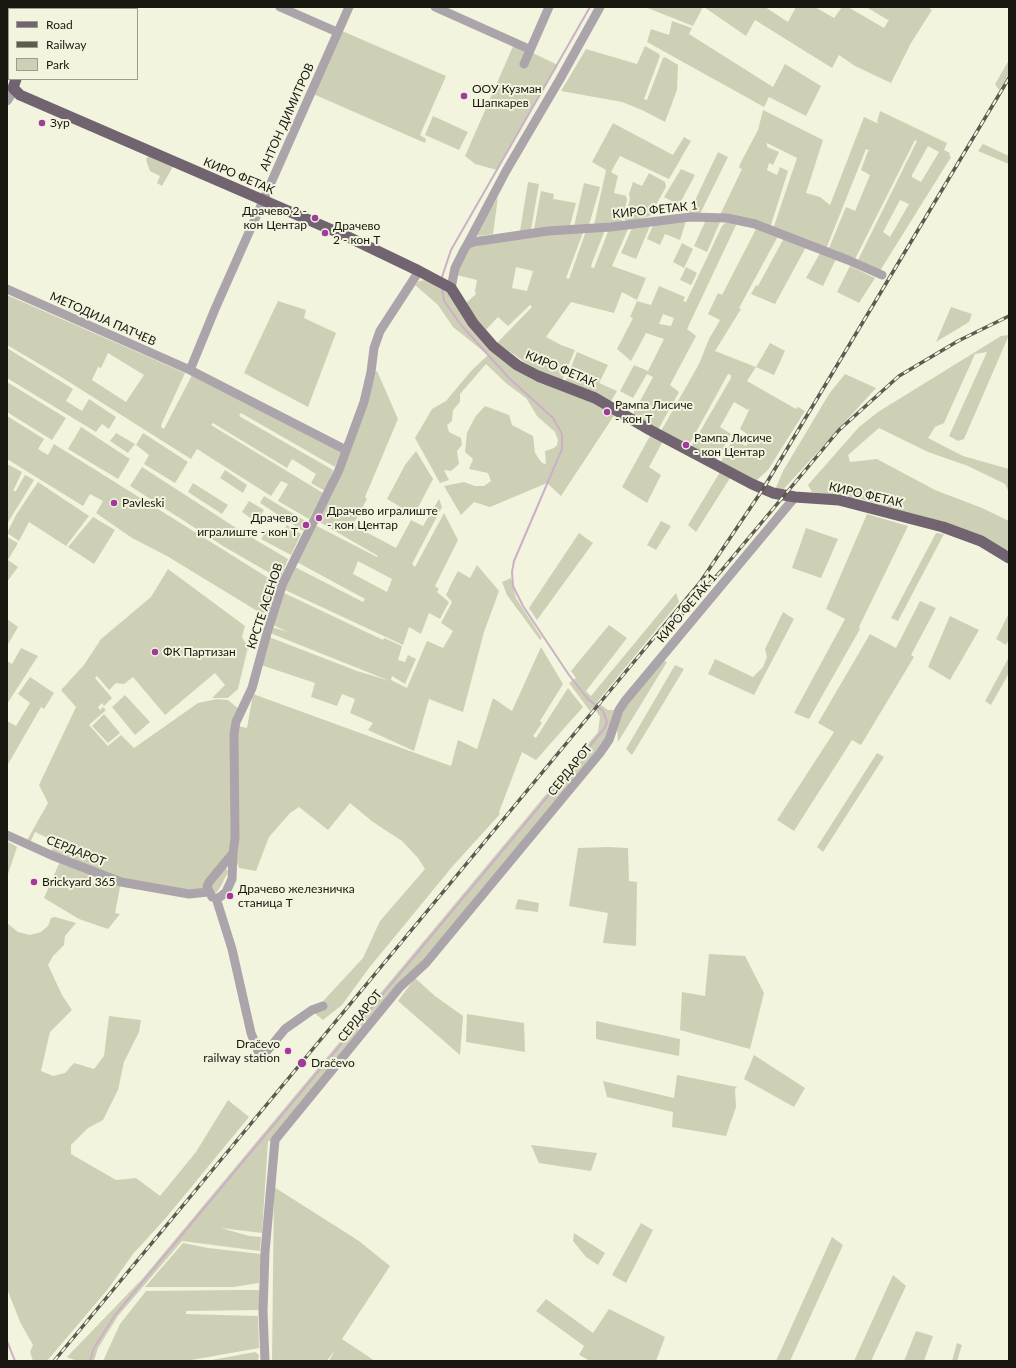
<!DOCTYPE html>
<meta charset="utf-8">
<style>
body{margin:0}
#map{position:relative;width:1016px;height:1368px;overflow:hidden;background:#f2f4de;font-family:Lato,sans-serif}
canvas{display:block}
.frame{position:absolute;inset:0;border:8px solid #181811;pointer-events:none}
.legend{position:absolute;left:8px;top:8px;width:130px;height:72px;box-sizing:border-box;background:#f2f4de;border:1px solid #9b9c8c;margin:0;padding:5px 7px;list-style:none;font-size:12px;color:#181811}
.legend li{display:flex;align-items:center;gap:8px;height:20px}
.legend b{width:20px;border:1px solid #9b9c8c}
</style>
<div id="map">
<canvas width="1016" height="1368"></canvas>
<div class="frame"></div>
<ul class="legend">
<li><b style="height:5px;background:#716470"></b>Road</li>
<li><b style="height:5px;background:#5b5b50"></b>Railway</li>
<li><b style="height:11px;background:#ced0b6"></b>Park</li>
</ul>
</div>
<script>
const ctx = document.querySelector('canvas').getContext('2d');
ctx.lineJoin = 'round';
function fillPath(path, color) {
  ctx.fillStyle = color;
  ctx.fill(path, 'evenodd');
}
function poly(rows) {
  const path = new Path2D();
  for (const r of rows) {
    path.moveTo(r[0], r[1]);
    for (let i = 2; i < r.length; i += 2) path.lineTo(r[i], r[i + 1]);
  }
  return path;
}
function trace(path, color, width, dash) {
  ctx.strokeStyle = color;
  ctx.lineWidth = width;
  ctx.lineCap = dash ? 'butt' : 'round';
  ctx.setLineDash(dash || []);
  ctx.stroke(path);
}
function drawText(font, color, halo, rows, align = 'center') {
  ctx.font = font + ' Lato,sans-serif';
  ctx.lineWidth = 4;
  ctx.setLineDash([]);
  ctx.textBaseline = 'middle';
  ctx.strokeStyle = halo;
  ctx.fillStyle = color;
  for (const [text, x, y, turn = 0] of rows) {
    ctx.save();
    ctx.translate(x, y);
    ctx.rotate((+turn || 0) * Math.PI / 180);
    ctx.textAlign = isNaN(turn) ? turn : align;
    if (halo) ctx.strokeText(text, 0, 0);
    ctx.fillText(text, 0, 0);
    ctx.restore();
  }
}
const green = poly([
 [7,7,10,9,9,47,7,48],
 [645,7,703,7,693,26],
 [704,7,765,7,788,22,796,7,815,7,834,18,842,7,848,7,884,28,890,18,888,20,866,7,928,7,932,10,911,43,891,83,855,66,839,55,832,68,755,20,746,36],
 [672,21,692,28,689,34,773,87,785,64,821,86,806,116,769,97,764,107,647,42,651,29,669,35],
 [340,30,446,76,420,135,426,139,425,143,311,93],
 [514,44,558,65,497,170,475,164,465,156],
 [645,46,659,54,660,56,644,99,647,100,663,58,665,57,678,65,677,90,665,122,642,110,622,102,561,91,586,49,637,64],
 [1009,60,1009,74,999,90,995,84],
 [763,110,823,140,806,193,820,197,830,205,864,117,879,124,877,122,880,111,947,143,944,150,950,153,949,155,951,157,878,274,858,260,917,141,915,140,855,259,829,248,846,207,855,211,870,175,861,170,868,151,870,151,866,149,826,249,773,229,797,158,767,143,767,147,779,152,773,165,769,163,767,170,777,175,780,167,788,171,770,228,720,215,742,169,739,168,740,164,758,130],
 [928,146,939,152,921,182,912,177,912,175],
 [900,200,909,204,890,237,883,232],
 [433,116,468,132,459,150,425,135],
 [613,123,673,155,684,137,691,141,669,179,620,156,611,172,618,176,614,193,626,196,627,200,621,224,594,225,606,170,592,162],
 [983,144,1009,156,1009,164,978,151],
 [151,152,175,163,162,186,157,183,160,176,150,171,147,163,146,159],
 [718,152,728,157,700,214,688,215],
 [681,169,695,175,679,205,664,197],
 [649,173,665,182,666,187,650,216,628,222,625,220,630,198,629,194,633,182,642,186],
 [528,182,539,184,531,230,520,231],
 [584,183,600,187,589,225,574,226],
 [541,191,554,194,553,200,554,199,576,203,570,226,534,229],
 [498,197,493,234,478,236,476,234,478,230],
 [686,221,680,240,665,234,660,245,647,239,654,223],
 [705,222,720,222,707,252,694,246],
 [726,222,737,223,687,329,696,336,670,385,679,392,658,430,633,414,653,377,647,374,633,398,620,391,634,365,648,371,664,339,646,333,631,361,617,349,633,318,630,317,637,301,651,305,659,286,685,297,683,301,686,302,722,226],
 [663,314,674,318,671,326,659,324],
 [650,226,636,259,621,253,632,228],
 [609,229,628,229,612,266,646,278,637,300,622,292,614,313,571,302,546,337,561,345,575,350,562,381,545,376,497,343,532,307,530,305,508,326,498,317,485,331,466,303,476,294,475,291,477,280,457,275,460,261,469,246,584,230,566,278,569,279,586,231,605,230,592,263,591,267,594,268],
 [516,267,533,271,527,291,512,288],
 [756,229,758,229,778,236,739,308,741,309,715,351,756,367,770,343,785,351,774,375,756,367,747,381,796,409,798,407,805,411,768,470,756,481,720,463,733,439,746,446,751,437,740,429,750,408,748,410,734,402,720,427,731,434,716,461,691,447,731,378,731,375,728,374,689,445,661,431,699,364,709,339,720,320,708,314,718,293,722,295],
 [784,238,806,247,775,304,751,294,756,285,758,286],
 [682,243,693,249,684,268,673,262],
 [820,253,836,259,823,286,806,278],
 [850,266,875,278,859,303,837,292],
 [686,267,697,273,691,285,680,280],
 [426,280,448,287,517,365,617,411,561,496,547,483,490,507,474,502,461,515,444,486,464,482,475,486,484,486,491,481,488,473,469,469,473,459,465,452,467,433,475,417,485,406,509,415,512,425,533,436,535,453,542,463,546,464,545,451,554,448,557,445,558,440,555,432,537,416,526,398,507,384,486,364,460,394,460,402,453,410,452,421,447,425,449,432,461,438,462,445,457,451,459,464,451,471,444,470,449,480,440,483,415,438,432,409,446,401,471,371,488,355,453,327,438,305,415,285,419,281],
 [7,295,185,373,162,423,161,427,164,429,192,375,342,451,335,467,241,413,239,416,333,470,325,491,311,483,316,474,292,459,287,468,213,423,211,425,323,493,309,519,278,501,288,484,281,481,271,496,197,449,191,459,58,375,7,345],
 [108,353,144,375,126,402,92,380,98,367,101,368],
 [278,301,306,310,304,318,336,333,308,407,244,373],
 [951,307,972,314,969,322,936,342],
 [1009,335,964,439,958,441,949,436,987,352,975,354,944,423,935,427,928,438,963,456,1009,469,1009,492,1005,484,968,466,928,452,879,428,848,455,850,462,877,459,935,490,982,508,1009,521,1009,546,1007,551,861,499,812,492,808,485,859,427,878,412,1001,336],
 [7,348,73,389,66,401,82,411,89,399,116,417,109,429,102,424,96,432,7,378],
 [577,352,608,365,599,383,617,391,610,403,565,382],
 [377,371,398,419,365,497,367,499,353,525,396,548,411,520,423,526,439,499,442,507,412,564,415,567,444,513,458,540,435,586,439,589,437,592,449,602,440,619,429,613,421,634,409,627,403,645,283,589,293,566,363,602,365,599,295,561,315,525,377,557,378,556,316,520,374,373],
 [358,561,392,579,387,592,353,574],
 [845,374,876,388,781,492,775,490,783,471,829,394],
 [7,382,66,418,52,440,7,412],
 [7,416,44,439,38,449,48,455,54,444,278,584,267,617,167,556,132,538,96,513,103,501,90,494,83,506,7,459],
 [81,427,130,459,118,479,68,449],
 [116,433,135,444,128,453,110,441],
 [143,433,188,462,175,483,144,464,149,455,136,445],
 [651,434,663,441,649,467,661,475,647,503,622,487],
 [416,451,433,479,414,515,387,499,405,465],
 [7,464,22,472,13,491,16,491,25,475,34,480,7,524],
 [142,467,244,533,288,559,280,579,223,546,130,486],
 [225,470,247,485,243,493,220,478],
 [720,472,730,478,696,532,688,525],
 [38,482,89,516,66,546,29,522,19,541,7,533,16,515],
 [193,483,228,505,222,514,188,492],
 [264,496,307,522,303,531,260,503],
 [249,501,264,510,256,522,242,512],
 [867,514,908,526,859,627,860,629,809,719,794,713,845,619,826,609],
 [93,517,115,530,94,564,68,547],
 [661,521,671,526,656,550,647,545],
 [287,525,301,534,291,555,261,539,267,530,279,537],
 [806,528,838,539,821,578,792,568],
 [579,533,593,543,537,620,529,608],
 [936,533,944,534,898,621,891,618],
 [7,537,18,543,8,560,18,567,7,582],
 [477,565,499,591,484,632,463,712,429,699,414,751,368,730,373,723,350,713,355,699,342,694,337,706,311,697,315,683,261,665,269,637,357,671,390,681,270,633,272,627,288,632,273,625,282,592,383,640,384,638,402,646,398,660,405,662,408,655,416,659,405,684,392,676,391,680,407,688,427,641,443,648,453,631,441,623,452,602,446,595,452,582,458,571,470,578],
 [168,569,245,626,242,637,248,647,238,689,228,698,212,698,225,685,215,673,165,715,133,677,124,684,116,683,109,690,97,676,95,678,112,698,104,706,102,703,98,707,100,710,103,707,106,710,89,725,108,746,121,735,134,748,198,703,217,699,228,700,241,711,236,722,235,838,227,860,208,892,121,882,115,913,120,914,108,929,79,919,44,898,61,859,51,855,54,841,35,832,30,843,26,842,48,803,39,785,76,707,61,690,84,665,101,639,151,597],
 [93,872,101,875,97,885,89,882],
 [511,578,516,598,542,638,540,640,507,595,502,582],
 [676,593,679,602,597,702,608,710,619,710,609,740,400,987,275,1140,268,1141,262,1233,221,1228,249,1236,261,1237,260,1251,182,1241,118,1316,98,1348,94,1361,77,1361,67,1357,143,1278,598,732,600,717,595,709,592,708,590,711,569,683,576,678,571,671,609,625,627,638,586,691,591,696],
 [920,601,936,608,911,655,914,657,861,745,852,740,794,831,777,820,834,732,818,723,870,634,896,648],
 [783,612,794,619,754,695,708,674,715,659,753,677,763,667,767,657,765,649],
 [1009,613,1009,639,1006,645,996,639],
 [950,616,979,630,950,680,928,667],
 [7,619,18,627,7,646],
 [541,647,563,684,540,721,542,723,533,736,536,738,568,688,583,707,536,760,522,752,499,812,500,814,452,867,369,968,342,1005,323,1020,313,1012,363,958,380,921,425,869,418,858,402,841,373,822,350,803,328,830,299,807,290,813,269,837,256,871,239,868,235,856,238,726,247,728,253,694,451,766,458,740,477,749,493,698,512,711],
 [21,648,38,656,7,704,7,661,12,664],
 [1009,657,1009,673,991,705,985,701],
 [662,660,667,662,618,742,617,728,622,708],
 [675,665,684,669,632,755,626,749],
 [30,677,54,693,44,709,41,707,7,766,7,721,16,726,30,703,18,694],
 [125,695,150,722,135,735,112,707],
 [104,714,120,733,108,743,92,726],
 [877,753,884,757,823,852,817,847],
 [7,841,17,847,7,877],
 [608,847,628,848,629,881,637,882,636,946,603,943,608,913,569,906,578,848],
 [226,868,228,872,221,886,217,892,214,893,210,889,219,873],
 [518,899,539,903,538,912,515,909],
 [55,917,76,923,65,936,64,945,53,956,48,965,62,995,72,1010,50,1032,41,1071,53,1076,65,1073,74,1063,94,1069,104,1056,109,1016,141,1020,139,1032,124,1062,118,1090,103,1120,88,1128,71,1145,71,1154,116,1180,136,1178,160,1196,196,1152,228,1100,249,1117,165,1219,133,1254,108,1289,47,1361,33,1361,30,1352,33,1345,21,1324,7,1289,7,923,18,932,30,935,41,932,48,926,51,918],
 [709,954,745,956,764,993,750,1049,680,1030,682,992,705,996],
 [415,978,435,996,463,1016,460,1055,398,1001],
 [467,1014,524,1023,525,1052,466,1042],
 [596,1021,680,1039,679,1056,596,1039],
 [754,1055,805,1088,794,1107,744,1079],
 [677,1075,737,1087,735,1089,736,1107,726,1136,672,1127,673,1112,607,1097,603,1081,674,1098],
 [531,1145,597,1153,591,1171,539,1163],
 [274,1187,359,1241,390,1266,342,1339,375,1361,329,1361,335,1350,327,1361,272,1361],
 [641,1223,653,1230,626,1283,612,1275],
 [574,1233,605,1253,598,1265,586,1257,573,1241],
 [832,1237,843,1245,790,1361,776,1361],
 [183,1243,208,1248,261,1254,259,1283,233,1287,145,1287],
 [893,1275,906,1286,871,1361,854,1361],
 [238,1290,259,1290,259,1310,186,1311,186,1314,258,1316,259,1348,186,1361,103,1361,120,1324,146,1291],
 [546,1299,593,1333,609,1309,665,1337,656,1361,590,1361,579,1355,584,1346,536,1311],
 [916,1331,933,1336,924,1361,904,1361],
 [957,1343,962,1345,957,1361,952,1361],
 [255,1352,259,1355,258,1361,206,1361]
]);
const stream = poly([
 [442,277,451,250,590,7],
 [7,1341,15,1361],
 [90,1361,94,1348,115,1315,604,729,607,722,603,711,588,699,569,675,523,606,513,586,512,572,514,561,562,449,562,434,553,418,509,378,461,325,444,301,442,288]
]);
const minor = poly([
 [14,7,15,9],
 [280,7,337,32],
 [435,7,529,49],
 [47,9,47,7],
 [7,61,9,61],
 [524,64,549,7],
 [7,101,14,91],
 [467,245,506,171,560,79,600,7],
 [451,288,455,268,464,250,467,245,473,242,548,231,611,227,690,217,727,218,755,224,848,260,882,275],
 [7,289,190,370,346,450],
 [190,370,215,309,349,7],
 [7,835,51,855,121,882,189,894,208,892],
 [233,853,235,838,234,734,236,722,252,688,267,633,283,583,339,470,353,432,364,402,371,372,374,348,380,331,419,271],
 [233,853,232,879,226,892,220,897,216,898,212,897,207,887,209,882,233,853],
 [216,898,232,949,251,1033,258,1051,261,1053,267,1051,285,1029,312,1010,323,1006],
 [265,1361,263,1312,265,1252,275,1140,400,987,426,963,600,753,609,740,619,710,625,701,795,497]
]);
const major = poly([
 [7,70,9,71],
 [16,79,13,88,20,95,346,236,419,271,451,288,473,323,493,346,517,365,538,376,595,398,650,430,752,484,773,493,795,497,839,500,943,527,981,541,1009,558]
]);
const rail = poly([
 [677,620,721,571,839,430,899,376,958,341,1009,316],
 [54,1361,701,581,763,489,1009,78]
]);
const markers = [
 [464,96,4,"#a23a9d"],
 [42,123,4,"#a23a9d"],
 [315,218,4,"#a23a9d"],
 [325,233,4,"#a23a9d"],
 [607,412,4,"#a23a9d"],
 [686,445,4,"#a23a9d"],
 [114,503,4,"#a23a9d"],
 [319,518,4,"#a23a9d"],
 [306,525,4,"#a23a9d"],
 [155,652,4,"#a23a9d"],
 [34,882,4,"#a23a9d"],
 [230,896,4,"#a23a9d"],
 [288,1051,4,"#a23a9d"],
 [302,1063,5,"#a23a9d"]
];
const poiNames = [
 ["ООУ Кузман",472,89],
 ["Шапкарев",472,103],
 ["Зур",50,123],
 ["Драчево 2 -",307,211,"right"],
 ["кон Центар",307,225,"right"],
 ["Драчево",333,226],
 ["2 - кон T",333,240],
 ["Рампа Лисиче",615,405],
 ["- кон Т",615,419],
 ["Рампа Лисиче",694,438],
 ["- кон Центар",694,452],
 ["Pavleski",122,503],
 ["Драчево игралиште",327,511],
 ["- кон Центар",327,525],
 ["Драчево",298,518,"right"],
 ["игралиште - кон T",298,532,"right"],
 ["ФК Партизан",163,652],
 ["Brickyard 365",42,882],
 ["Драчево железничка",238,889],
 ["станица Т",238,903],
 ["Dračevo",280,1044,"right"],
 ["railway station",280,1058,"right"],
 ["Dračevo",311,1063]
];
const streetNames = [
 ["АНТОН ДИМИТРОВ",287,117,-66],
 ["КИРО ФЕТАК",239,176,23],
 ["КИРО ФЕТАК 1",655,210,-6],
 ["МЕТОДИЈА ПАТЧЕВ",103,319,24],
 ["КИРО ФЕТАК",561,369,23],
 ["КИРО ФЕТАК",866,495,13],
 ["КРСТЕ АСЕНОВ",265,606,-72],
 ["КИРО ФЕТАК 1",687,608,-50],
 ["СЕРДАРОТ",570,770,-51],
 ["СЕРДАРОТ",76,851,22],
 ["СЕРДАРОТ",360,1016,-51]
];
fillPath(green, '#ced0b6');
trace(stream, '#cbb0c7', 2);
trace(minor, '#aca4ab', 9);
trace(major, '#716470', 11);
trace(rail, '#5b5b50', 3.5);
trace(rail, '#f2f4de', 2, [6]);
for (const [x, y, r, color] of markers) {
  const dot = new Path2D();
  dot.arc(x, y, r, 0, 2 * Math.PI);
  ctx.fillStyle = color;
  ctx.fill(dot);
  trace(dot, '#f2f4de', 1.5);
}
drawText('12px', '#181811', '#f2f4de', poiNames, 'left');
drawText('12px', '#181811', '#f2f4de', streetNames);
</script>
